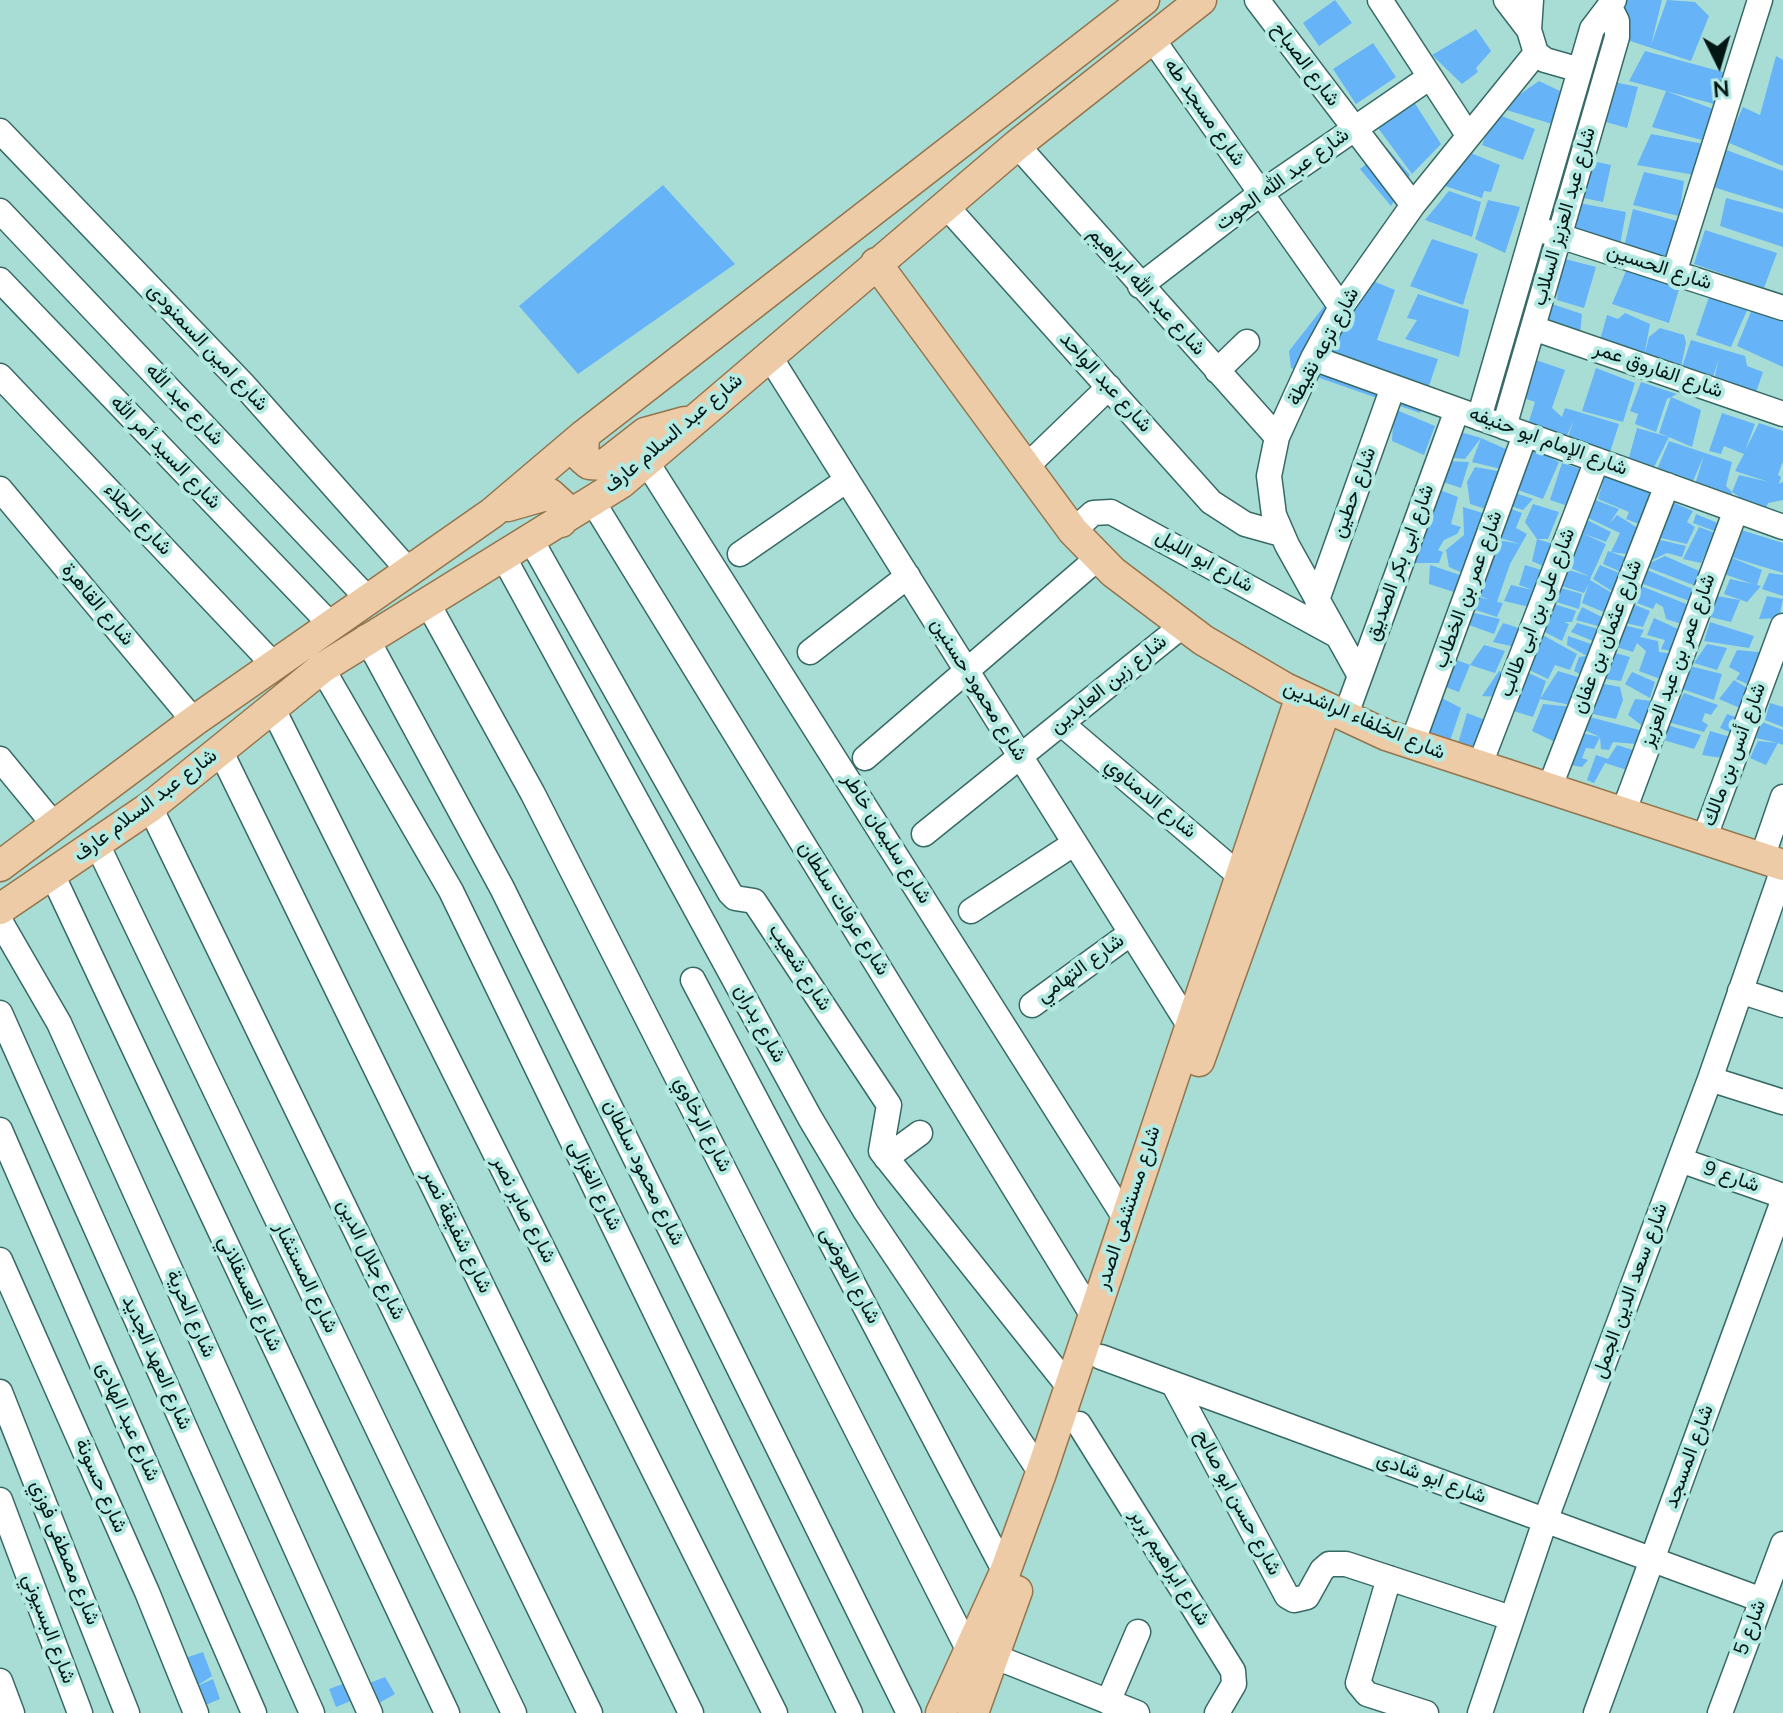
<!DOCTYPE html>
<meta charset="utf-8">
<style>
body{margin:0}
#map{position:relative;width:1783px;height:1713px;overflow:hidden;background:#a8ddd6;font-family:"Nunito Sans",sans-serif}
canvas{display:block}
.north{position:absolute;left:1679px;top:24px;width:80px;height:80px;-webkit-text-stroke:6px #b5eae3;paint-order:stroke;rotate:175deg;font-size:22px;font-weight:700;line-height:32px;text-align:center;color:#021614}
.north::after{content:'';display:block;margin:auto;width:28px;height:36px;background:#021614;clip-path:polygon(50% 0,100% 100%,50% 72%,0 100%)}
</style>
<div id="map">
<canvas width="1783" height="1713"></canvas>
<div class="north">N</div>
</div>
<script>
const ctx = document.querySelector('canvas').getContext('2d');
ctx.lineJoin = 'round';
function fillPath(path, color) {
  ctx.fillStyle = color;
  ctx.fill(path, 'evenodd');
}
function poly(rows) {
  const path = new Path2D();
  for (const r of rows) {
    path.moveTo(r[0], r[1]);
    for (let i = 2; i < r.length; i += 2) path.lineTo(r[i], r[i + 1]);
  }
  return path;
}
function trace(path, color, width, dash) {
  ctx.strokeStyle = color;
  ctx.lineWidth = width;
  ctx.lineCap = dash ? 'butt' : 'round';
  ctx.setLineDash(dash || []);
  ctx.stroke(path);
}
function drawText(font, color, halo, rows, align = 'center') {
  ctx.font = font + ' "Nunito Sans",Vazirmatn,sans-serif';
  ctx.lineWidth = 8;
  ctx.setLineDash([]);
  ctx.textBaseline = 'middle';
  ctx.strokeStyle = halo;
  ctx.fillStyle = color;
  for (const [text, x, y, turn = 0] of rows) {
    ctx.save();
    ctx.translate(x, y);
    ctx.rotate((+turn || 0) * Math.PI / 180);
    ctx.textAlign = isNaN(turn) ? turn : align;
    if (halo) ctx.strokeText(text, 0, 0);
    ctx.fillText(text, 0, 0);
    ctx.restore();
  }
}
const building = poly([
 [1335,0,1352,23,1319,46,1303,23],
 [1623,0,1662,0,1651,45,1667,0,1695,2,1709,16,1691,61,1606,33],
 [1476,29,1491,51,1476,68,1478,72,1462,84,1432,55],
 [1373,43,1396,77,1356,104,1333,69],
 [1645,51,1723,72,1714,104,1666,91,1713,109,1702,140,1652,127,1666,91,1629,81],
 [1776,56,1783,60,1783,166,1727,142,1743,107,1760,115],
 [1585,76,1638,87,1627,128,1574,113],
 [1539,81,1560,91,1552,124,1500,108],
 [1405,88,1441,144,1412,174,1367,113],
 [1494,113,1535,129,1523,160,1482,145],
 [1651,134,1704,144,1695,175,1637,165],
 [1449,144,1500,165,1491,192,1484,191,1482,198,1423,179],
 [1387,148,1410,175,1391,206,1360,169],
 [1721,148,1783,171,1783,209,1707,185],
 [1564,155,1611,165,1603,202,1549,191],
 [1644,172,1684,181,1679,216,1633,205],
 [663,185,735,264,578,374,519,306],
 [1449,191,1481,202,1472,237,1425,220],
 [1726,198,1783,213,1783,247,1720,226],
 [1488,200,1520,207,1505,253,1475,239],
 [1579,203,1626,212,1620,245,1572,229],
 [1633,209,1677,221,1666,260,1624,247],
 [1705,230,1777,253,1764,288,1694,264],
 [1432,239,1478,254,1463,305,1410,286],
 [1535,251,1596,267,1584,308,1557,300,1558,284,1553,283,1549,298,1521,290],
 [1629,264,1680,286,1669,323,1612,304],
 [1351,272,1395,290,1377,340,1438,359,1420,413,1291,368,1289,351],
 [1418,294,1469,310,1459,357,1405,339,1417,320,1407,318],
 [1710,294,1748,308,1731,347,1696,335],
 [1534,298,1582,314,1578,352,1524,331],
 [1752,309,1783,318,1783,367,1737,346],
 [1625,313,1650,324,1644,356,1649,337,1660,328,1684,335,1686,343,1679,376,1598,347,1607,315,1618,319],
 [1691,340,1745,356,1747,366,1763,372,1752,404,1711,392,1719,358,1709,389,1679,376],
 [1510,351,1565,370,1552,408,1562,417,1565,408,1619,424,1605,468,1562,453,1574,420,1564,442,1526,431,1535,402,1498,389],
 [1596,368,1635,383,1623,422,1582,411],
 [1641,382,1677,394,1667,399,1656,432,1635,424,1638,414,1630,411],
 [1671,397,1701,410,1692,447,1669,437,1651,473,1627,465,1637,428,1669,437,1659,433],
 [1394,409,1435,426,1424,455,1392,441],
 [1722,413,1755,424,1745,451,1759,423,1783,431,1783,461,1778,475,1781,477,1779,484,1783,482,1783,500,1768,503,1764,514,1734,505,1738,496,1732,492,1730,502,1694,488,1704,455,1691,486,1655,474,1669,441,1732,462,1726,486,1732,492,1739,475,1769,482,1735,471,1744,454,1724,446,1721,454,1709,451],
 [1453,430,1481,438,1465,459,1444,457],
 [1481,438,1508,450,1501,469,1472,462],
 [1534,450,1559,462,1543,499,1518,490],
 [1446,461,1469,462,1461,488,1437,480],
 [1562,463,1590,472,1574,508,1550,500],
 [1475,467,1503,472,1489,510,1470,504,1467,482],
 [1605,475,1658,494,1644,526,1626,519,1629,512,1598,499],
 [1432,487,1458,497,1451,524,1461,527,1457,534,1444,540,1438,550,1443,552,1439,563,1414,563,1430,517],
 [1515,493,1533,499,1523,510,1510,506],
 [1593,499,1619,509,1609,524,1617,515,1641,530,1634,555,1611,552,1620,533,1586,517],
 [1672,502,1693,511,1687,522,1695,527,1687,544,1657,537],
 [1533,504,1559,512,1548,539,1537,539,1560,546,1551,570,1532,561,1537,539,1525,522],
 [1463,507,1489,515,1467,575,1449,567,1446,550,1464,535],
 [1506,507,1522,513,1516,528,1527,534,1510,564,1497,602,1503,603,1497,617,1470,608,1475,596,1490,600,1470,592,1492,539,1520,544,1494,536],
 [1696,514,1720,524,1717,532,1693,523],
 [1581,517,1611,532,1606,542,1582,533,1606,544,1591,577,1564,565],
 [1699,527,1715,533,1701,563,1683,559],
 [1738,529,1783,543,1783,573,1728,556],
 [1656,539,1686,546,1682,557,1667,553,1648,562],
 [1608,551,1633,560,1628,575,1603,564],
 [1725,555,1762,570,1757,585,1761,586,1747,602,1724,594,1730,579,1753,584,1718,572],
 [1665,556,1706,574,1701,588,1649,568,1652,562],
 [1430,565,1463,576,1457,593,1429,584],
 [1525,565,1548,572,1534,608,1504,601,1511,585,1533,590,1519,585],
 [1600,565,1626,576,1618,595,1593,579],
 [1566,569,1591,577,1590,580,1619,597,1611,615,1582,603,1589,583,1584,593,1558,585],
 [1647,570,1700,592,1695,603,1643,584],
 [1769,573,1783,575,1783,596,1762,589],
 [1554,586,1582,594,1579,609,1550,600],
 [1641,586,1694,607,1688,626,1666,619,1663,607,1656,603,1653,609,1637,603],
 [1711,595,1740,600,1731,622,1702,615],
 [1767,596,1783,599,1779,618,1759,619],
 [1625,601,1650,611,1643,627,1617,621],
 [1548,602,1576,611,1572,622,1564,622,1569,624,1562,641,1541,630,1545,616,1551,618],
 [1582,607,1608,620,1605,628,1576,620],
 [1474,613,1500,619,1494,634,1469,625],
 [1654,618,1678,629,1671,651,1661,649,1665,640,1647,635],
 [1710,622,1754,636,1749,648,1704,641],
 [1503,623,1528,631,1520,648,1493,642],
 [1577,623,1605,631,1598,643,1571,632],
 [1623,625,1644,630,1640,637,1658,641,1659,652,1675,654,1663,680,1639,671,1646,651,1637,643,1633,652,1613,646],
 [1541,634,1577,654,1570,670,1555,665,1548,679,1523,667],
 [1568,636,1594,645,1586,677,1574,671,1579,657,1587,656,1567,645],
 [1707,644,1727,648,1717,670,1694,663],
 [1484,645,1505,651,1495,673,1470,665],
 [1737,650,1768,653,1756,688,1736,679,1740,673,1729,667],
 [1615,653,1630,657,1621,681,1605,679],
 [1449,657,1470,665,1459,692,1437,684],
 [1686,665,1722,674,1714,700,1679,688],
 [1520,669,1546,681,1540,699,1558,671,1581,678,1571,705,1540,699,1533,717,1507,709],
 [1499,671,1509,675,1500,697,1482,696],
 [1632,672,1655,682,1650,698,1625,684],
 [1734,680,1752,691,1747,711,1719,699],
 [1599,683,1620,687,1623,700,1616,719,1584,712],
 [1684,693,1718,705,1711,715,1705,713,1702,721,1708,725,1704,732,1668,722],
 [1438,696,1461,708,1448,747,1420,738],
 [1635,699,1660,702,1649,731,1628,715],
 [1770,703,1783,707,1783,727,1765,720],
 [1543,704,1573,707,1555,742,1532,731],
 [1467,713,1493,723,1481,756,1457,747],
 [1727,714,1754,723,1748,740,1720,728],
 [1586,716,1643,731,1636,744,1613,742,1609,750,1601,749,1600,737,1594,749,1586,748,1582,758,1588,760,1582,767,1570,765,1581,733,1600,737,1582,729],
 [1762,722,1783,730,1783,745,1778,743,1766,765,1750,758,1758,741,1778,743,1756,738],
 [1667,725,1701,735,1694,749,1660,739],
 [1710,731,1737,739,1729,759,1702,755],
 [1617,745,1652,756,1643,775,1605,763,1594,783,1587,780,1596,755,1608,759],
 [203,1652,212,1676,195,1687,185,1658],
 [385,1677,395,1694,372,1707,362,1686],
 [213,1679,220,1699,203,1706,195,1687],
 [351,1681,358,1698,336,1707,329,1689]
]);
const minor = poly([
 [1257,0,1413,205],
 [1380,0,1468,135],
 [1506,0,1529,30],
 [1531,0,1529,30,1536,53,1545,60,1580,70],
 [1151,37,1341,307],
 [0,131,242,383,408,570],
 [1017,145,1277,437],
 [947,207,1211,502,1245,524,1281,534],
 [0,211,368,599],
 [1544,231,1783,308],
 [1674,273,1760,0],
 [0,280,331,625],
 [1140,286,1261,193,1430,77],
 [1533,328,1783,414],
 [768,354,1189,1025],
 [1313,358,1783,527],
 [1217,371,1247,342],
 [0,376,274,665],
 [1479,418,1592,29,1614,0],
 [1504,427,1617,37,1617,21,1610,7],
 [646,461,1125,1218],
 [1026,467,1109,387],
 [0,489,194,721],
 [593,502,1093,1316],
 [1073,531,1093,513,1111,512,1336,635],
 [531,540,730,893,735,898,754,901,889,1105,881,1151,1069,1387],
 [740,554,847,480],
 [504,558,810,1118,866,1212,1041,1473],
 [1317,600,1393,387],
 [427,602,533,794,970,1653],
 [366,637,502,888,909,1713],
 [810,652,908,576],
 [322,668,451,891,850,1713],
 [1360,676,1287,545,1274,515,1269,476,1277,437,1313,358,1341,307,1413,205,1536,53],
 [272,707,775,1713],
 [1345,717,1457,410],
 [1062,724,1239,875],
 [1412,744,1525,435],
 [220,750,691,1713],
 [865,758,1099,557],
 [0,759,55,826],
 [1479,767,1597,460],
 [1549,789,1667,485],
 [150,807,590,1713],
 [1623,813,1736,510],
 [924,834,1182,626],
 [1704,839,1783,626],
 [97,844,514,1713],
 [1762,858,1783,797],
 [52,874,447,1713],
 [971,911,1075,843],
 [0,921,59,1023,370,1713],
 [693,980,1005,1572],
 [1740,991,1783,1005],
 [1032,1005,1131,933],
 [0,1013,312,1713],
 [1710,1079,1783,1102],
 [0,1130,254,1713],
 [886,1158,920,1133],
 [1680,1160,1783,1196],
 [0,1260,147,1592,196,1713],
 [1101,1357,1762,1600],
 [1174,1385,1287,1596,1294,1600,1307,1597,1322,1570,1329,1564,1346,1564,1511,1618],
 [0,1392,127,1713],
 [1079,1424,1233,1671,1234,1684,1217,1713],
 [0,1500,80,1713],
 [1389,1578,1358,1683,1367,1694,1426,1713],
 [993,1656,1137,1713],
 [0,1681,12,1713],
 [1108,1702,1138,1632],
 [1480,1713,1545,1521,1710,1079,1783,869],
 [1596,1713,1783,1201],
 [1720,1713,1783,1544]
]);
const major = poly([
 [876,263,1073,531,1113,572,1203,640,1285,688,1386,735,1783,865],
 [584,435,583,459,589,464,604,465,645,433,685,422],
 [508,506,550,494,562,505,561,522],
 [0,866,194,721,492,513,584,435,1144,0],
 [0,909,150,807,322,668,621,483,1017,145,1201,0],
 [1199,1061,1326,708],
 [941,1713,1005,1572,1041,1473,1301,696],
 [973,1713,1017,1591]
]);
const streetNames = [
 ["شارع الصباح",1305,65,53],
 ["شارع مسجد طه",1204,113,55],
 ["شارع عبد الله الحوت",1283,180,-36],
 ["شارع عبد العزيز السلاب",1565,217,-74],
 ["شارع الحسين",1659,268,18],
 ["شارع عبد الله ابراهيم",1146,292,48],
 ["شارع ترعه نقيطة",1324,347,-62],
 ["شارع امين السمنودى",207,348,47],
 ["شارع الفاروق عمر",1658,371,19],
 ["شارع عبد الواحد",1105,383,48],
 ["شارع عبد الله",184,405,47],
 ["شارع عبد السلام عارف",674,434,-40],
 ["شارع الإمام ابو حنيفه",1548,442,20],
 ["شارع السيد أمر الله",165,453,46],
 ["شارع حطين",1355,493,-70],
 ["شارع الجلاء",137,520,47],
 ["شارع ابو الليل",1204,562,29],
 ["شارع ابى بكر الصديق",1401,563,-70],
 ["شارع عمر بن الخطاب",1469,590,-70],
 ["شارع القاهرة",97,605,50],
 ["شارع على بن ابى طالب",1538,613,-69],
 ["شارع عثمان بن عفان",1608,637,-69],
 ["شارع عمر بن عبد العزيز",1679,661,-70],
 ["شارع زين العابدين",1109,685,-39],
 ["شارع محمود حسنين",978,690,58],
 ["شارع الخلفاء الراشدين",1364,721,23],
 ["شارع أنس بن مالك",1735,755,-70],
 ["شارع الدمناوي",1150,799,40],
 ["شارع عبد السلام عارف",146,806,-37],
 ["شارع سليمان خاطر",886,839,58],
 ["شارع عرفات سلطان",843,909,58],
 ["شارع شعيب",799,968,57],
 ["شارع التهامي",1081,969,-36],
 ["شارع بدران",759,1024,61],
 ["شارع الرخاوي",702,1125,63],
 ["شارع محمود سلطان",643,1173,64],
 ["شارع 9",1731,1178,19],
 ["شارع الغزالى",594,1186,64],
 ["شارع مستشفى الصدر",1129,1208,-72],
 ["شارع صابر نصر",523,1210,63],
 ["شارع شفيقة نصر",456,1232,64],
 ["شارع جلال الدين",370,1260,64],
 ["شارع العوضى",849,1276,62],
 ["شارع المستشار",305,1278,64],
 ["شارع سعد الدين الجمل",1631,1291,-70],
 ["شارع العسقلاني",249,1294,65],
 ["شارع الحرية",190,1314,66],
 ["شارع العهد الجديد",156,1363,66],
 ["شارع عبد الهادى",127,1422,66],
 ["شارع المسجد",1690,1457,-70],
 ["شارع ابو شادى",1431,1479,20],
 ["شارع حسونة",100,1486,66],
 ["شارع حسن ابو صالح",1237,1503,62],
 ["شارع مصطفى فوزي",64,1553,68],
 ["شارع ابراهيم بربر",1169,1568,58],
 ["شارع 5",1751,1628,-70],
 ["شارع البسيوني",48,1629,69]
];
fillPath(building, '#66b3f7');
trace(minor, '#386a65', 27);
trace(major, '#93754d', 33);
trace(minor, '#fff', 24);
trace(major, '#edcba6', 30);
drawText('20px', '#021614', '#b5eae3', streetNames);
</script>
